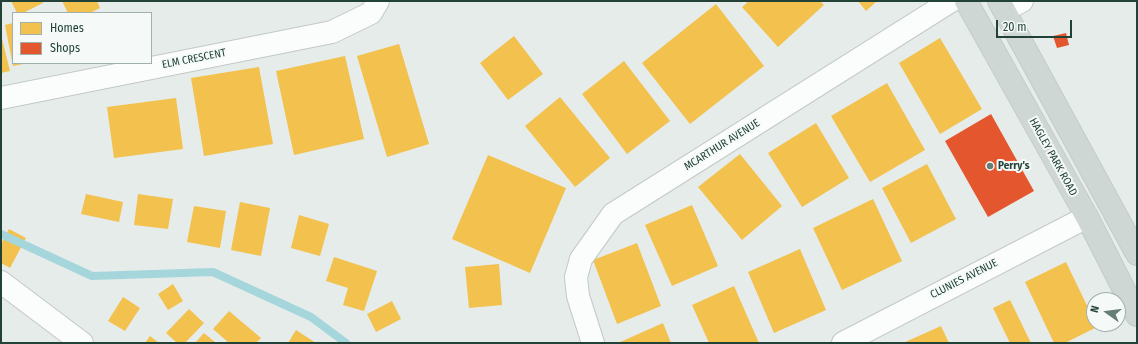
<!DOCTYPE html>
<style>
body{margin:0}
#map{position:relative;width:1138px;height:344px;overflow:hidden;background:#e6ece9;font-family:"Fira Sans Condensed",sans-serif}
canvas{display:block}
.frame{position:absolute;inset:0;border:2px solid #224238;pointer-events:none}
.legend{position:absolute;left:12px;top:12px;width:140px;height:52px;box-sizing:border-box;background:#f5faf8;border:1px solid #a1b0ab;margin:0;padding:5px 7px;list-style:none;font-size:12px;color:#224238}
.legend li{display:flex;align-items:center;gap:8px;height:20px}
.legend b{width:20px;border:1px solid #a1b0ab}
.north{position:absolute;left:1086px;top:292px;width:40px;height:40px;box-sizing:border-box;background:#f5faf8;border:1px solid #a1b0ab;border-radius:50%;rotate:284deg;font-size:11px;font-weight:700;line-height:16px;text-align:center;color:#224238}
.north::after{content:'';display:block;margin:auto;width:14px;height:18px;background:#677e76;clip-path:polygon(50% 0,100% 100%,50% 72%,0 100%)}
.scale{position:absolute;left:996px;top:20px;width:76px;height:18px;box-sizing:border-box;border:2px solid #224238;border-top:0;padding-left:5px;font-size:12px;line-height:14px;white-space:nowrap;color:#224238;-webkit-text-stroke:3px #f5faf8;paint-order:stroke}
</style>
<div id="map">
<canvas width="1138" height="344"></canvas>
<div class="frame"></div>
<ul class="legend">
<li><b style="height:11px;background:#f2c14e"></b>Homes</li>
<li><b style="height:11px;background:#e4572e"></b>Shops</li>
</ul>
<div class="north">N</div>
<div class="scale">20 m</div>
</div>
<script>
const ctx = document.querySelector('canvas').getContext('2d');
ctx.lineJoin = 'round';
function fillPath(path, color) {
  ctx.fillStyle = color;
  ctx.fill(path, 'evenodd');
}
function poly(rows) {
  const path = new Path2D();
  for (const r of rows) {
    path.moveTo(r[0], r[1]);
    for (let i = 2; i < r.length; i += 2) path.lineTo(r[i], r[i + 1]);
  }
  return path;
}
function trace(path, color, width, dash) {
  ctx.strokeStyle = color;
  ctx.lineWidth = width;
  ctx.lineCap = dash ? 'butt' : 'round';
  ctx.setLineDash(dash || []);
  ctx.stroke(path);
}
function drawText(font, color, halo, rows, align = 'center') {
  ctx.font = font + ' "Fira Sans Condensed",sans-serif';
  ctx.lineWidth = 4;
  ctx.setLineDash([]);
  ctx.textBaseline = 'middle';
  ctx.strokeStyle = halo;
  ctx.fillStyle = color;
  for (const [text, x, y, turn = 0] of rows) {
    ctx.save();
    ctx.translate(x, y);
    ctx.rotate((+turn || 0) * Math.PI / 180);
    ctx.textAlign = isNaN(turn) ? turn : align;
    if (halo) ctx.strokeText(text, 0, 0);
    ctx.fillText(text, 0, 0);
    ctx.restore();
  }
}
const homes = poly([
 [11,1,42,1,43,3,23,13,17,13],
 [62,1,97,1,100,8,90,13,68,13],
 [749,1,820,1,824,5,778,47,742,7],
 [858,1,877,1,866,11],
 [716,4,764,66,690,124,642,63],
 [13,23,13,63,23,64,13,66,5,25],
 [1,35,10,71,1,73],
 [514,36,543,74,508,100,480,63],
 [940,38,982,109,940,134,899,63],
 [399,44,429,144,387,157,357,56],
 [345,56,364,139,294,155,276,71],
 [624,61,670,121,627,154,582,94],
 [259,67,273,144,204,156,191,78],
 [887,83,925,150,870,182,831,116],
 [560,97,610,158,575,187,525,126],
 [176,98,183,149,114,158,107,107],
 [816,123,849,178,802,207,768,153],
 [740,154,782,206,742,240,698,187],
 [488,155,566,188,530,273,452,239],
 [927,164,956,219,911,243,882,188],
 [86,194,123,202,119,222,81,214],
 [138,194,173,199,168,229,134,225],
 [873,199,902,261,842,290,813,228],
 [240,202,270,208,261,256,231,250],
 [692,205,718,266,672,286,645,225],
 [194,206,226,211,220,248,187,242],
 [299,215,329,224,320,256,291,248],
 [9,229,26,238,10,268,1,263,1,244],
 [637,243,661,306,617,324,593,260],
 [800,249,826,310,774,333,748,272],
 [334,257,377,271,364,311,343,305,348,288,326,281],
 [1066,262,1094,320,1094,324,1097,327,1065,343,1054,343,1025,282],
 [499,264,502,305,469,308,465,267],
 [173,284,183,301,168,310,158,294],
 [734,286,759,343,709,343,692,305],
 [123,297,140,308,125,331,108,321],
 [1010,300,1031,343,1010,343,993,308],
 [392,301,401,319,376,332,367,314],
 [189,309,204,323,185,343,177,343,166,333],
 [229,311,261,338,256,343,229,343,213,329],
 [663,323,671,343,618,343],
 [941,326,949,343,903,343],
 [296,330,316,343,288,343],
 [204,333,216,343,195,343],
 [150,336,159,343,145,343]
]);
const shops = poly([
 [1066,33,1069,45,1057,48,1053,36],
 [991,114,1034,191,988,217,945,141]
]);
const stream = poly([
 [1,234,92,276,213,272,311,317,346,343]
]);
const minor = poly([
 [1005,10,1022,1],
 [1,98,332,32,371,13,378,1],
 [1,282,82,343],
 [593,343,578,296,576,277,581,259,613,214,951,1],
 [843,343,1087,217]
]);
const primary = poly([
 [966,1,1087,217,1137,315],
 [999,1,1137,254]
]);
const markers = [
 [990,166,4,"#677e76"]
];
const streetNames = [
 ["ELM CRESCENT",194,59,-11],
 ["MCARTHUR AVENUE",722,145,-32],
 ["HAGLEY PARK ROAD",1053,157,61],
 ["CLUNIES AVENUE",964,279,-27]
];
const poiNames = [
 ["Perry's",998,166]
];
fillPath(homes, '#f2c14e');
fillPath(shops, '#e4572e');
trace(stream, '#a5d6dc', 8);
trace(minor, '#c3c9c6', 24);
trace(primary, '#c2cbc8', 24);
trace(minor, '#fbfcfc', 22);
trace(primary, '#ced7d4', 22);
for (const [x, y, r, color] of markers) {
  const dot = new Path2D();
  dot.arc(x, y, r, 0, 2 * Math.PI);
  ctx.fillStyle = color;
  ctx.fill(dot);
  trace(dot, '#f5faf8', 1.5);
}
drawText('11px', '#224238', '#f5faf8', streetNames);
drawText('bold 11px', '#224238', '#f5faf8', poiNames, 'left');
</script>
